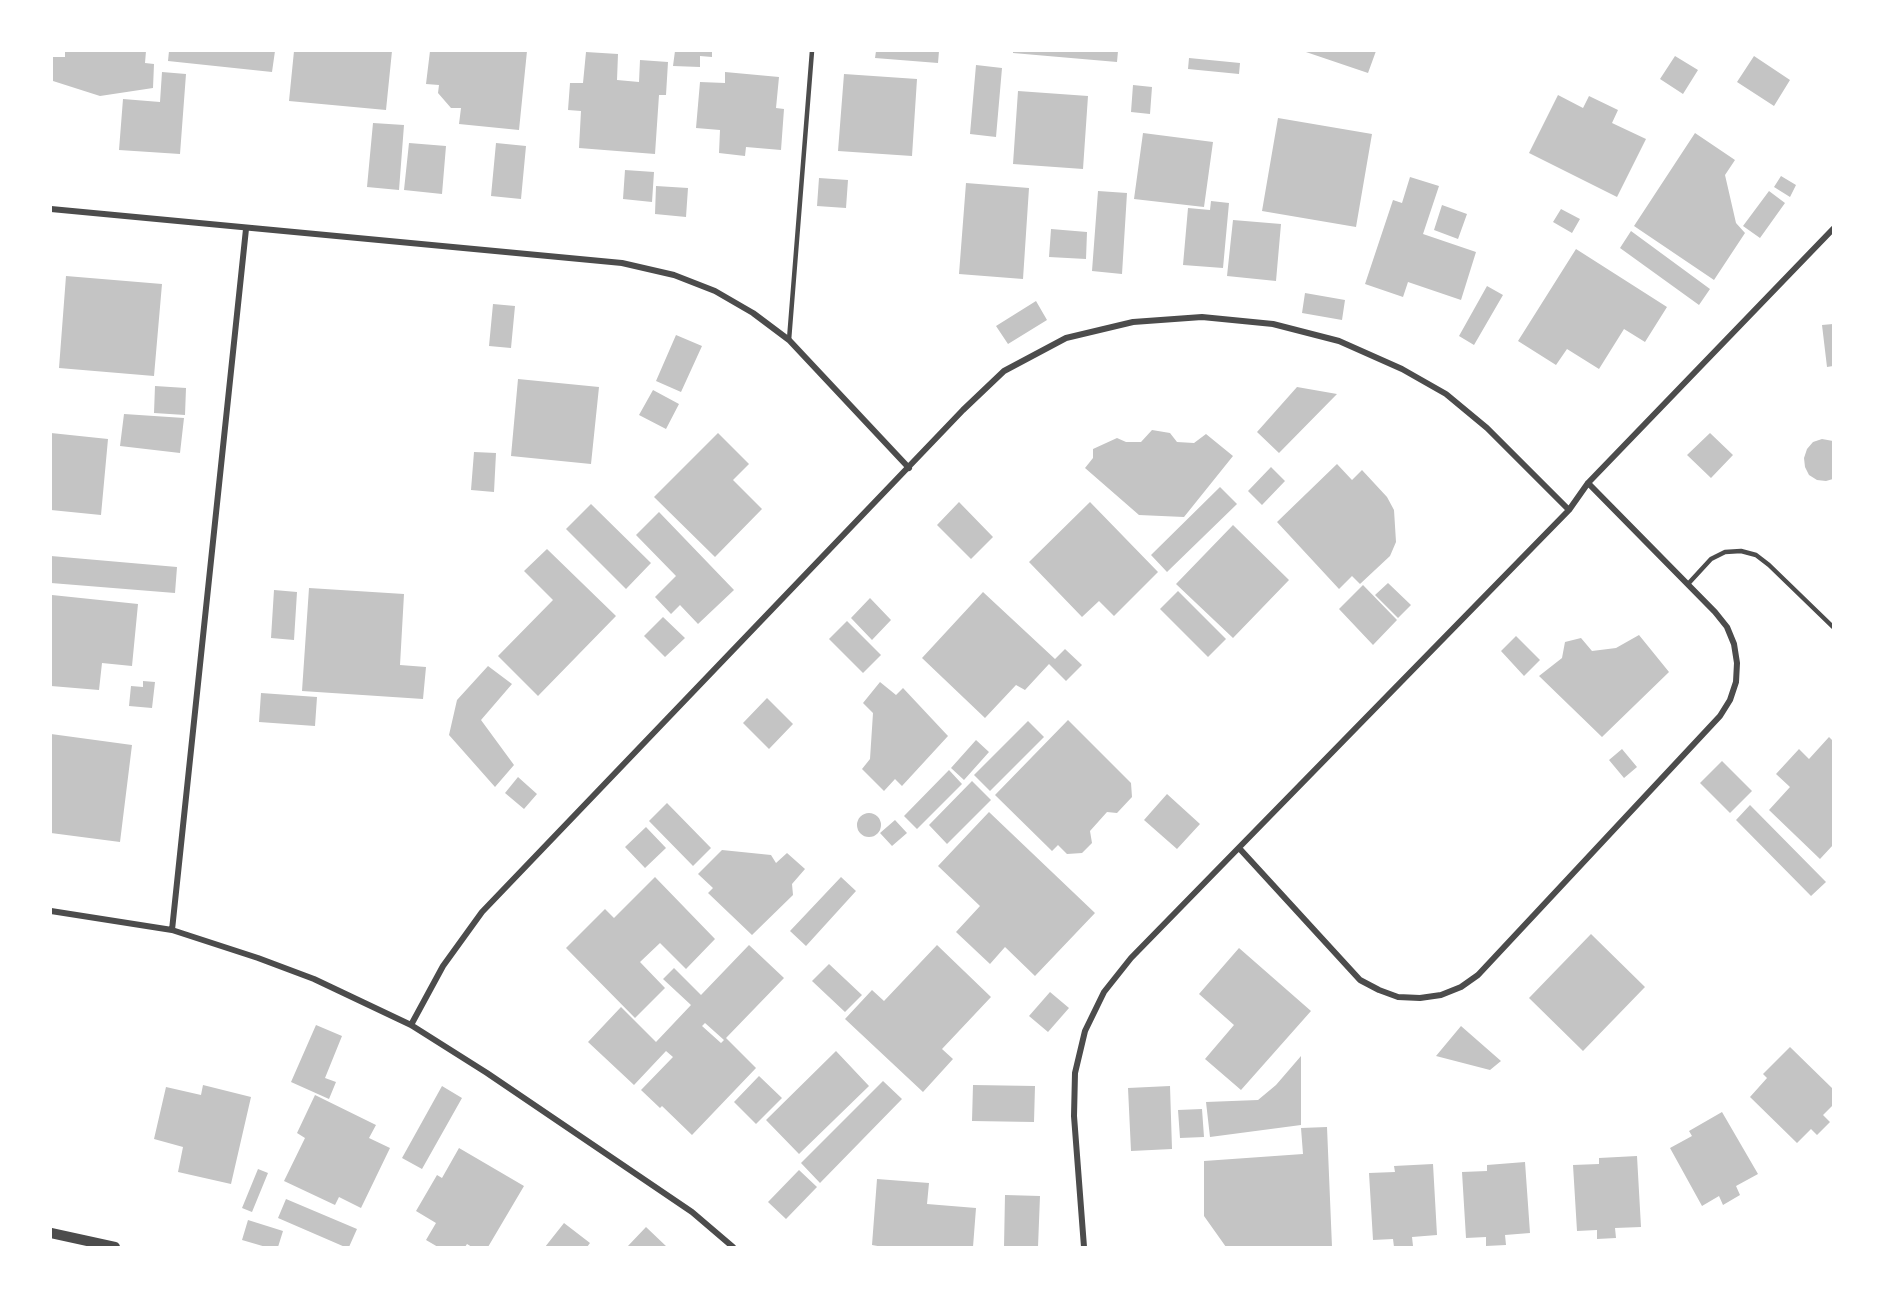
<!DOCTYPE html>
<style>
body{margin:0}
#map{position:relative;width:1884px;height:1298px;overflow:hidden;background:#fff;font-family:Signika,sans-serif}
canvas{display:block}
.frame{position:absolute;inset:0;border:52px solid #fff;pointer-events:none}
</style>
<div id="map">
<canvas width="1884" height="1298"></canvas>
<div class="frame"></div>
</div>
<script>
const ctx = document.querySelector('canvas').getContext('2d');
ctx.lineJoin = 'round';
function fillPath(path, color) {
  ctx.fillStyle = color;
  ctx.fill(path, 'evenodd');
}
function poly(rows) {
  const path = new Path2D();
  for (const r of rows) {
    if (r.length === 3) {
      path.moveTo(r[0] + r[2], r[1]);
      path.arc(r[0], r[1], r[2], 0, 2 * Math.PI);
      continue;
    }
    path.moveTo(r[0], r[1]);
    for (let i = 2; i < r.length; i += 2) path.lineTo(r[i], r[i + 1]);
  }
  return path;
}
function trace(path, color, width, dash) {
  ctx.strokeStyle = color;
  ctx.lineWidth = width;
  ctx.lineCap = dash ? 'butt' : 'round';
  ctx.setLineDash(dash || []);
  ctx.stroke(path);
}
const building = poly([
 [65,51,146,51,145,63,154,64,153,88,100,96,53,81,53,57,65,57],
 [169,51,275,51,272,72,168,61],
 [294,51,392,51,386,110,289,101],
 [430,51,527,51,519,130,459,124,461,108,451,108,438,93,439,85,426,84],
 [675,51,712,51,712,57,700,56,700,67,673,66],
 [876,51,939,51,938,63,875,58],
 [1013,51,1118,51,1117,62,1013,53],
 [1303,51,1376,51,1368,73],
 [586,52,618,54,617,80,639,82,640,60,668,62,666,95,659,95,655,154,579,148,581,111,568,110,570,83,583,83],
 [1675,56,1698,70,1683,94,1660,79],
 [1754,56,1790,80,1774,106,1737,82],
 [1189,58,1240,63,1239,74,1188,69],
 [976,65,1002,68,996,137,970,134],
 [162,72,186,74,180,154,119,150,123,99,160,102],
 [725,72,779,77,776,108,784,109,781,150,746,147,745,156,719,153,720,130,696,128,700,82,725,83],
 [844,74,917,79,912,156,838,151],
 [1133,85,1152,87,1150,114,1131,112],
 [1018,91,1088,96,1083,169,1013,164],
 [1558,95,1583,108,1589,96,1618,110,1612,123,1646,139,1617,197,1529,153],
 [1278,118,1372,134,1356,227,1262,211],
 [373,123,404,125,399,190,367,187],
 [1143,133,1213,142,1204,207,1134,199],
 [1695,133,1735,160,1725,175,1736,223,1745,233,1714,280,1634,226],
 [409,143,446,146,442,194,404,190],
 [496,143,526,146,521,199,491,196],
 [625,170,654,172,652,202,623,199],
 [1781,176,1796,185,1790,197,1774,187],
 [1410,177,1439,186,1423,234,1476,252,1461,300,1408,282,1403,297,1365,284,1393,200,1402,203],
 [819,178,848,180,846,208,817,206],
 [966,183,1029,188,1023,279,959,274],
 [656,186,688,188,686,217,655,214],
 [1098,191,1127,193,1122,274,1092,271],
 [1769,191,1785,203,1760,238,1743,226],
 [1211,201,1229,203,1223,268,1183,265,1188,208,1210,210],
 [1442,205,1467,214,1458,239,1434,230],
 [1561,209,1580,219,1572,233,1553,222],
 [1233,220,1281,224,1276,281,1227,276],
 [1051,229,1087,232,1086,259,1049,257],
 [1631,231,1710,289,1699,305,1620,248],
 [1576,249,1667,307,1645,342,1624,329,1599,369,1567,349,1556,365,1518,341],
 [66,276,162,284,154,376,59,368],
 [1487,286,1503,295,1474,345,1459,336],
 [1305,293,1345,300,1342,320,1302,313],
 [1036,301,1047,320,1008,344,996,326],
 [493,304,515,306,511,348,489,346],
 [1833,324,1833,366,1827,367,1822,325],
 [676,335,702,346,681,392,656,381],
 [518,379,599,387,591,464,511,456],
 [155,386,186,388,185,415,154,413],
 [1297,387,1337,394,1279,453,1257,432],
 [653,390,679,404,666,429,639,415],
 [124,414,184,418,180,453,120,446],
 [1152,430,1170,433,1177,442,1194,443,1206,434,1233,456,1184,517,1139,515,1085,468,1093,458,1093,449,1117,438,1126,442,1141,442],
 [51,433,108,439,101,515,51,510],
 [718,433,749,464,733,480,762,509,715,557,654,497],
 [1710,433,1733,455,1711,478,1687,455],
 [1822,439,1833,441,1833,479,1826,481,1817,480,1809,475,1805,467,1804,458,1807,449,1813,442],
 [474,452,496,453,494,492,471,490],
 [1337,464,1352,480,1362,470,1387,497,1394,510,1396,542,1390,556,1360,584,1352,576,1339,589,1277,522],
 [1271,467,1285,481,1262,505,1248,491],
 [1220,487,1237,504,1167,572,1151,555],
 [959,502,993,537,971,559,937,525],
 [1090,502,1158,572,1114,616,1099,601,1082,617,1029,562],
 [591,504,651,563,626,589,566,529],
 [659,512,734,590,698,624,680,605,671,614,655,597,676,576,636,535],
 [1233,525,1289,580,1233,638,1176,584],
 [547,549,616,616,538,696,498,656,553,600,524,571],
 [51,556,177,567,175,593,51,583],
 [1388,583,1411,605,1398,618,1375,595],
 [1363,585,1397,620,1373,645,1339,609],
 [309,588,404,594,400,665,426,667,423,699,302,691],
 [274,590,297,592,294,640,271,638],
 [1178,591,1226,639,1208,657,1160,609],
 [983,592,1055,659,1065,649,1082,665,1066,681,1049,664,1025,690,1016,685,985,718,922,658],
 [52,595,138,604,132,666,102,663,99,690,51,686],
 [870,598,891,620,872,640,851,618],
 [663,617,685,638,665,657,644,636],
 [847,621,881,655,863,673,829,639],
 [1639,635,1669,672,1602,737,1539,676,1562,658,1565,642,1581,638,1592,651,1616,648],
 [1516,636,1540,660,1524,676,1501,651],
 [488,666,512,684,481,720,514,765,495,787,449,735,457,700],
 [143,681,155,682,152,708,129,706,131,686,143,687],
 [880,682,896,695,903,688,948,736,902,786,895,779,884,791,862,769,870,759,873,713,863,703],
 [261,693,317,697,315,726,259,722],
 [767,698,793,724,769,749,743,723],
 [1068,720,1131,783,1132,797,1117,813,1107,812,1090,831,1092,843,1082,853,1067,854,1058,845,1052,851,995,795],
 [1028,721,1044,737,990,791,974,775],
 [51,734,132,745,120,842,51,833],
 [1829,737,1833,741,1833,845,1820,859,1769,810,1790,787,1776,774,1799,749,1809,759],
 [976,740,989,752,964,780,951,768],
 [1622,749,1637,767,1624,778,1609,760],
 [1722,761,1752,791,1730,813,1700,783],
 [949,770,962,784,917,829,904,816],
 [518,777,537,794,524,809,505,793],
 [972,781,991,800,947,844,929,825],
 [1167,794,1200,824,1177,849,1144,820],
 [667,803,711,848,693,866,649,821],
 [1750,805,1826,882,1811,896,1736,820],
 [989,812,1095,913,1035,976,1005,947,990,964,956,932,980,906,938,866],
 [869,825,12],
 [895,820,907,833,892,846,880,833],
 [646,827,666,848,645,868,625,847],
 [722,850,771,855,776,863,787,853,805,869,792,884,793,895,752,935,708,893,713,888,698,874],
 [655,877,715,939,686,969,660,943,640,962,665,988,635,1018,566,948,605,909,614,918],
 [841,877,856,891,806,946,790,931],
 [1591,934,1645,987,1583,1051,1529,998],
 [749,945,784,978,726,1038,756,1068,692,1135,662,1106,660,1108,641,1090,673,1057,666,1051,634,1085,588,1042,621,1007,656,1042,691,1005,663,979,674,968,701,995],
 [705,1023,724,1040,721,1043,702,1026],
 [937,945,991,997,942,1049,953,1059,923,1092,845,1019,872,990,884,1001],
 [1239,948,1311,1011,1241,1090,1205,1059,1234,1025,1199,994],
 [829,964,862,995,845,1012,812,981],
 [1050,992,1069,1008,1048,1032,1029,1016],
 [316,1025,342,1036,325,1078,336,1082,329,1099,291,1082],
 [1461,1026,1501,1061,1490,1070,1436,1056],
 [1790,1047,1833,1089,1833,1105,1823,1115,1830,1122,1817,1135,1811,1129,1797,1143,1750,1097,1767,1078,1763,1074],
 [836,1051,869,1086,799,1154,766,1120],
 [1301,1056,1301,1125,1210,1137,1206,1102,1258,1100,1276,1085],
 [759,1076,782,1098,756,1124,734,1102],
 [883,1081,902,1099,820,1183,801,1163],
 [203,1085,251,1097,231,1184,178,1172,183,1147,154,1139,166,1087,201,1095],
 [973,1085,1035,1086,1034,1122,972,1121],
 [442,1086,462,1098,422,1169,402,1158],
 [1170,1086,1172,1149,1131,1151,1128,1088],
 [315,1095,376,1125,369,1138,390,1148,361,1208,339,1197,335,1205,284,1181,305,1138,297,1133],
 [1202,1109,1204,1137,1180,1138,1178,1110],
 [1722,1112,1758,1174,1736,1186,1740,1195,1723,1205,1719,1196,1702,1206,1670,1148,1692,1136,1689,1131],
 [1327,1127,1332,1247,1226,1247,1204,1216,1204,1161,1303,1154,1301,1128],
 [459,1148,524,1186,488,1247,472,1247,467,1244,465,1247,438,1247,426,1240,436,1223,416,1211,437,1175,442,1178],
 [1637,1156,1641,1227,1615,1228,1616,1238,1597,1239,1597,1230,1577,1231,1573,1165,1599,1164,1599,1158],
 [1525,1162,1530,1233,1505,1235,1506,1245,1486,1246,1486,1237,1466,1238,1462,1172,1487,1171,1487,1165],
 [1433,1164,1437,1235,1412,1237,1413,1246,1394,1247,1393,1239,1373,1240,1369,1173,1395,1172,1394,1166],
 [258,1169,268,1173,252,1212,242,1208],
 [799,1170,817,1187,786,1219,768,1202],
 [877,1179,929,1183,927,1204,976,1208,973,1247,883,1247,872,1245],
 [1005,1195,1040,1196,1038,1247,1004,1247],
 [286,1199,357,1229,349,1247,345,1247,278,1218],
 [248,1220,283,1231,278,1247,266,1247,242,1240],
 [564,1223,590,1243,587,1247,545,1247],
 [646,1227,667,1247,627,1247]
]);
const service = poly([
 [789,340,812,51],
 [1688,584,1711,559,1725,552,1741,551,1756,555,1769,565,1833,627]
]);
const minor = poly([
 [51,209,622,263,674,275,715,291,753,313,789,340,909,468],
 [1239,848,1360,980,1379,990,1398,997,1420,998,1441,995,1461,987,1478,975,1720,716,1730,700,1736,682,1737,663,1734,644,1727,627,1715,612,1588,483],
 [51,911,172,930,258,958,314,979,411,1025,487,1073,633,1172,692,1212,733,1247],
 [172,930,246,229],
 [411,1025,443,966,482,912,963,410,1004,371,1066,338,1133,322,1202,317,1273,324,1339,341,1402,369,1446,394,1487,428,1569,510],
 [1084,1247,1074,1116,1075,1073,1085,1031,1104,992,1131,958,1569,510,1588,483,1833,229]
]);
const tertiary = poly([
 [51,1233,115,1247]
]);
fillPath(building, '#c4c4c4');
trace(service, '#4c4c4c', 4.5);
trace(minor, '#4c4c4c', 6);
trace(tertiary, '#4c4c4c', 10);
</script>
